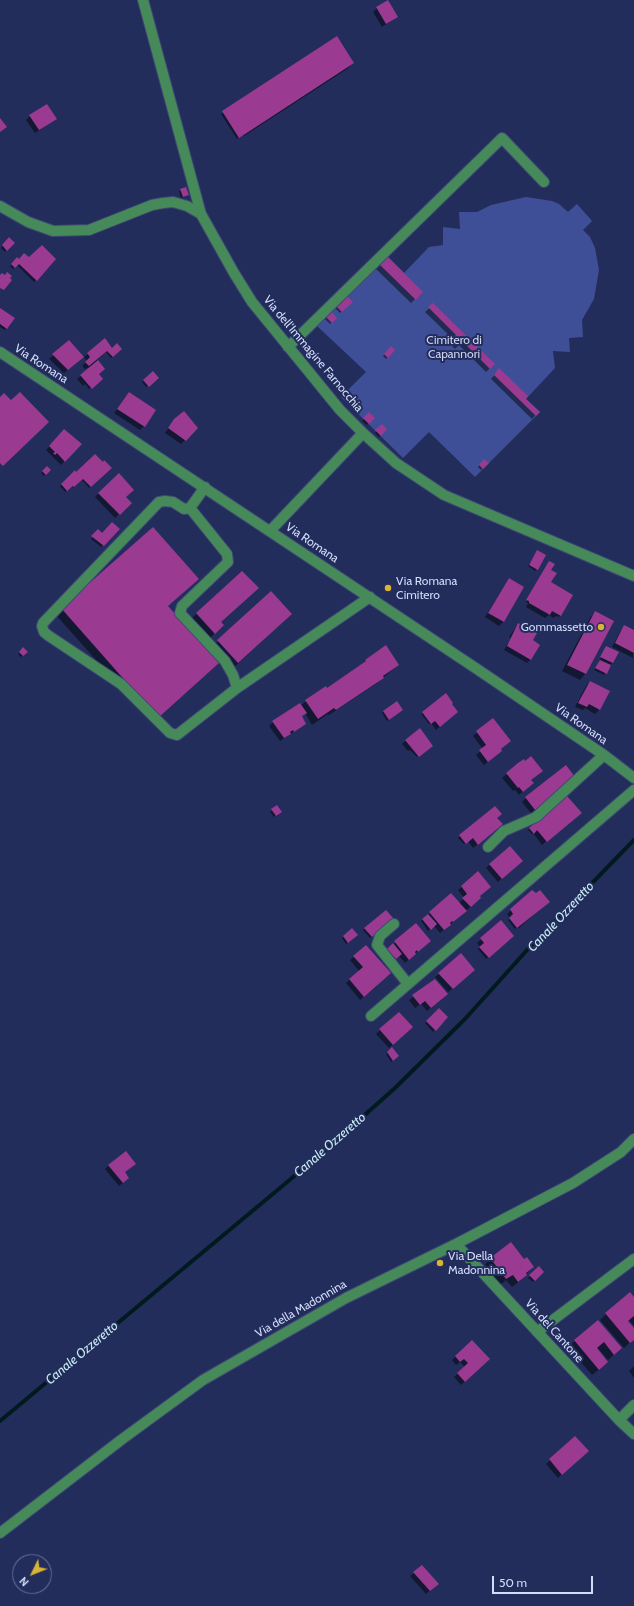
<!DOCTYPE html>
<style>
body{margin:0}
#map{position:relative;width:634px;height:1606px;overflow:hidden;background:#232d5c;font-family:Cabin,sans-serif}
canvas{display:block}
.north{position:absolute;left:12px;top:1554px;width:40px;height:40px;box-sizing:border-box;background:#232d5c;border:1px solid #69739b;border-radius:50%;rotate:227deg;font-size:11px;font-weight:700;line-height:16px;text-align:center;color:#d3dcfa}
.north::after{content:'';display:block;margin:auto;width:14px;height:18px;background:#d9b334;clip-path:polygon(50% 0,100% 100%,50% 72%,0 100%)}
.scale{position:absolute;left:492px;top:1576px;width:101px;height:18px;box-sizing:border-box;border:2px solid #d3dcfa;border-top:0;padding-left:5px;font-size:12px;line-height:14px;white-space:nowrap;color:#d3dcfa;-webkit-text-stroke:3px #232d5c;paint-order:stroke}
</style>
<div id="map">
<canvas width="634" height="1606"></canvas>
<div class="north">N</div>
<div class="scale">50 m</div>
</div>
<script>
const ctx = document.querySelector('canvas').getContext('2d');
ctx.lineJoin = 'round';
function fillPath(path, color) {
  ctx.fillStyle = color;
  ctx.fill(path, 'evenodd');
}
function poly(rows) {
  const path = new Path2D();
  for (const r of rows) {
    path.moveTo(r[0], r[1]);
    for (let i = 2; i < r.length; i += 2) path.lineTo(r[i], r[i + 1]);
  }
  return path;
}
function trace(path, color, width, dash) {
  ctx.strokeStyle = color;
  ctx.lineWidth = width;
  ctx.lineCap = dash ? 'butt' : 'round';
  ctx.setLineDash(dash || []);
  ctx.stroke(path);
}
function drawText(font, color, halo, rows, align = 'center') {
  ctx.font = font + ' Cabin,sans-serif';
  ctx.lineWidth = 4;
  ctx.setLineDash([]);
  ctx.textBaseline = 'middle';
  ctx.strokeStyle = halo;
  ctx.fillStyle = color;
  for (const [text, x, y, turn = 0] of rows) {
    ctx.save();
    ctx.translate(x, y);
    ctx.rotate((+turn || 0) * Math.PI / 180);
    ctx.textAlign = isNaN(turn) ? turn : align;
    if (halo) ctx.strokeText(text, 0, 0);
    ctx.fillText(text, 0, 0);
    ctx.restore();
  }
}
const green = poly([
 [526,197,552,201,559,204,568,212,577,204,592,221,583,230,590,237,595,248,599,270,594,299,582,320,583,337,569,338,570,352,553,351,555,368,526,399,540,412,475,477,429,432,403,458,341,397,366,372,317,326,387,256,404,273,429,247,443,245,443,227,460,229,459,212,477,212,491,205]
]);
const shadow = poly([
 [377,8,397,17,382,27,373,12],
 [353,63,347,69,244,136,243,135,237,139,221,114],
 [30,116,55,119,35,133,26,120],
 [180,190,188,195,181,198,179,191],
 [9,239,13,243,5,252,1,248],
 [387,258,422,292,411,303,376,269],
 [17,259,19,260,41,275,34,282,17,265,13,269,10,266],
 [347,297,351,302,340,313,335,308],
 [433,305,494,364,486,372,459,345,455,349,449,343,453,339,425,312],
 [0,309,6,329,5,330,0,327],
 [331,313,336,318,330,324,325,319],
 [69,341,79,361,64,373,49,359],
 [391,348,394,350,386,359,383,356],
 [112,349,121,349,111,358,106,352,97,360,104,368,98,374,102,379,89,389,85,384,83,386,77,379,90,368,90,367,85,369,82,366,87,361,84,357,88,354],
 [499,370,524,399,538,412,532,419,491,379],
 [153,373,158,378,146,387,142,382],
 [129,393,144,426,140,430,114,413],
 [369,414,374,418,367,425,362,421],
 [175,419,197,428,181,444,165,433],
 [382,425,386,429,379,437,375,433],
 [65,431,81,444,61,465,46,450],
 [484,460,487,463,481,470,478,467],
 [103,463,110,468,89,488,81,479,72,488,70,487,65,492,60,486,75,472,76,473],
 [47,468,49,470,44,476,41,473],
 [119,474,125,497,130,503,115,518,95,497],
 [153,528,167,606,212,669,152,723,56,615],
 [118,529,101,547,91,539,98,531,102,534],
 [536,553,545,555,535,571,528,566],
 [548,564,550,570,550,582,572,596,559,617,556,616,553,618,549,615,545,618,526,607,528,603,526,602],
 [510,580,523,588,503,622,499,626,485,617,506,583],
 [271,593,285,620,232,669,212,647],
 [595,612,613,621,585,674,580,680,562,671,590,618],
 [197,613,220,623,217,631,209,639,191,619],
 [518,624,532,640,531,659,527,663,504,650,511,638,509,637],
 [624,626,634,631,633,658,612,647,621,630],
 [23,649,27,652,21,657,18,654],
 [605,649,612,663,604,675,594,670,601,660,600,659],
 [366,660,398,665,376,684,329,715,328,714,312,725,305,713,297,718,305,724,280,741,269,726,273,722,301,705,326,687,327,689,360,666],
 [590,682,608,692,599,710,595,714,585,708,583,710,575,707,586,686],
 [451,705,457,712,436,730,431,723,429,724,421,714],
 [384,711,400,711,387,721,382,713],
 [493,719,497,754,484,765,476,755,483,749,473,736],
 [406,740,431,747,417,757,410,750,408,751,402,744],
 [519,764,530,780,529,786,519,795,515,790,513,791,502,778],
 [570,780,531,813,522,802,526,798],
 [567,797,576,816,542,845,533,833,532,834,528,830],
 [277,806,279,813,274,817,270,812],
 [496,818,498,828,473,848,468,841,464,844,458,838,465,831],
 [522,861,498,882,486,868,490,864],
 [478,873,479,897,476,902,440,933,434,926,428,931,421,921,451,894,459,903,464,898,458,890],
 [532,891,545,905,519,928,518,927,515,929,508,920,510,918,507,914],
 [391,921,370,938,363,930,365,928],
 [501,922,489,957,486,959,478,949,480,947,477,943],
 [416,924,426,944,405,963,399,956,394,960,386,951],
 [352,930,356,935,346,944,342,938],
 [366,946,377,986,360,1000,346,983,359,971,350,960],
 [439,974,470,974,448,992,435,977],
 [435,980,443,998,427,1011,421,1004,415,1008,409,1000],
 [439,1010,446,1017,433,1032,425,1023],
 [380,1030,408,1031,389,1048,376,1034],
 [392,1049,398,1056,391,1062,386,1054],
 [109,1165,124,1173,124,1182,119,1186,105,1169],
 [491,1259,523,1260,533,1267,520,1281,512,1287,506,1280,500,1285,485,1264],
 [539,1267,543,1272,533,1282,528,1278],
 [634,1299,634,1326,629,1320,627,1322,634,1330,634,1339,624,1348,600,1320,606,1314],
 [598,1321,621,1348,608,1360,597,1347,596,1349,601,1368,592,1375,568,1347],
 [472,1341,485,1363,461,1385,454,1377,465,1367,460,1362,456,1365,452,1360],
 [634,1366,634,1378,629,1371],
 [575,1437,584,1455,558,1478,546,1464],
 [414,1573,434,1587,426,1594,410,1576]
]);
const stream = poly([
 [0,1421,322,1153,395,1088,465,1019,528,949,634,840]
]);
const building = poly([
 [388,0,398,17,386,24,376,7],
 [337,36,354,63,239,138,222,111],
 [47,104,57,119,39,130,29,115],
 [0,118,7,127,0,132],
 [186,187,189,195,183,197,180,189],
 [9,237,15,243,7,251,2,245],
 [42,245,56,259,37,281,19,264,15,268,11,264,17,257,19,259,24,253,29,257],
 [387,256,423,292,416,300,379,264],
 [7,272,12,276,10,278,12,280,4,290,0,288,0,275,2,273,5,275],
 [347,296,353,302,342,312,336,306],
 [433,303,495,364,490,369,463,342,459,346,452,339,456,335,428,307],
 [0,308,15,318,7,329,0,324],
 [331,311,337,318,332,323,326,317],
 [105,338,112,348,117,343,122,349,113,357,107,351,89,366,85,362,90,357,87,353],
 [69,340,84,357,68,370,52,354],
 [391,346,395,350,388,358,384,354],
 [98,360,105,369,99,374,103,379,92,389,80,375],
 [499,368,528,396,526,399,540,412,536,416,494,375],
 [153,371,159,378,149,387,143,380],
 [20,392,49,422,3,466,0,463,0,397,4,393,11,400],
 [129,392,156,410,145,427,117,409],
 [184,411,198,428,186,441,168,428,174,419],
 [369,412,375,418,369,424,363,418],
 [382,424,387,429,381,436,375,430],
 [64,429,82,444,65,462,57,453,55,455,53,453,55,452,49,446],
 [95,454,103,462,104,460,112,468,91,487,83,479,74,487,73,486,67,491,61,484,75,470,76,472],
 [484,459,489,463,483,469,479,465],
 [47,466,51,470,46,475,42,471],
 [119,473,134,490,126,497,132,503,120,515,98,493],
 [112,522,120,529,104,546,91,536,98,529,102,533],
 [153,527,199,579,168,606,219,663,158,718,61,608],
 [537,550,546,555,538,570,529,565],
 [549,561,555,564,551,570,557,573,551,582,573,595,561,616,552,611,550,615,529,603,529,601,526,600],
 [242,571,259,588,221,622,224,625,215,634,196,613],
 [509,578,524,587,504,622,488,613],
 [271,591,292,614,238,663,217,640],
 [595,611,614,621,586,674,567,665],
 [518,623,537,633,533,640,540,645,531,660,507,646],
 [624,625,634,630,634,653,615,643],
 [386,645,399,665,383,676,384,678,336,710,334,708,318,719,305,700,326,686,327,688,366,661,365,660],
 [606,646,619,652,613,663,600,657],
 [23,647,28,652,23,656,19,652],
 [600,660,611,665,607,674,595,668],
 [590,681,610,691,600,710,589,704,587,707,578,703],
 [446,693,453,703,452,704,458,712,440,727,435,721,431,724,422,712],
 [397,701,403,710,389,720,383,711],
 [300,703,307,713,302,716,306,724,294,732,293,730,290,732,291,734,284,738,272,721],
 [493,718,511,741,501,749,502,751,488,762,479,750,486,745,476,731],
 [420,728,433,746,419,757,405,740],
 [531,756,543,771,531,780,534,783,523,792,519,787,518,788,506,773,518,763,524,759,525,761],
 [566,765,575,777,535,810,525,797],
 [567,796,582,813,547,842,537,830,534,834,529,828],
 [277,805,282,812,276,816,271,809],
 [495,806,502,814,497,818,503,824,478,845,473,838,466,844,459,835],
 [510,846,523,861,502,879,489,864],
 [478,871,491,887,480,896,481,898,471,907,462,898,467,894,461,886],
 [532,890,536,893,540,890,550,902,517,928,509,918,513,914,510,909],
 [451,893,467,911,453,922,452,921,450,923,451,925,444,930,429,912],
 [386,910,394,919,372,937,364,928],
 [428,914,437,924,431,930,422,919],
 [501,920,514,936,489,958,479,947,484,943,480,938],
 [416,923,431,941,418,952,417,950,415,952,416,954,409,960,394,941],
 [352,928,358,935,348,943,343,936],
 [393,943,402,954,396,959,387,949],
 [366,945,391,973,364,997,349,979,363,967,353,956],
 [461,953,475,970,453,989,438,973],
 [435,979,448,994,431,1008,425,1001,420,1005,412,995],
 [439,1008,448,1017,436,1031,426,1021],
 [399,1012,413,1027,393,1045,379,1029],
 [392,1047,399,1056,393,1061,387,1052],
 [126,1151,136,1164,125,1172,129,1178,123,1183,108,1165],
 [511,1242,524,1259,527,1257,534,1267,526,1273,527,1275,518,1282,513,1275,506,1279,490,1258],
 [539,1266,544,1272,535,1281,529,1275],
 [630,1292,634,1297,634,1316,628,1321,634,1328,634,1340,630,1343,605,1313],
 [598,1320,622,1348,614,1355,604,1342,597,1348,608,1362,599,1370,574,1340],
 [472,1340,490,1359,465,1382,457,1373,468,1363,464,1359,460,1362,455,1356],
 [575,1436,589,1451,562,1475,549,1459],
 [422,1565,439,1584,430,1591,413,1572]
]);
const minor = poly([
 [143,0,201,214,234,273,252,302,340,410,363,433,396,463,444,495,634,576],
 [0,206,28,222,53,231,89,230,152,205,163,203,173,202,187,206,201,214],
 [288,347,502,138,544,182],
 [0,352,477,669,604,755,634,778],
 [205,487,190,508,184,509,173,502,165,501,159,502,43,623,42,626,44,632,49,636,121,684,170,733,177,735,237,688,370,597],
 [190,508,227,554,228,562,182,606,180,613,225,661,233,675,237,688],
 [270,531,363,433],
 [488,847,504,831,536,817,604,755],
 [394,924,380,936,377,945,408,984],
 [371,1016,634,790],
 [456,1244,619,1420,634,1434],
 [537,1332,634,1259],
 [619,1420,634,1405],
 [0,1533,121,1440,203,1380,346,1298,456,1244,573,1183,621,1152,634,1139]
]);
const markers = [
 [388,588,4,"#d9b334"],
 [601,627,4,"#d9b334"],
 [440,1263,4,"#d9b334"]
];
const parkNames = [
 ["Cimitero di",454,340],
 ["Capannori",454,354]
];
const streetNames = [
 ["Via dell'Immagine Farnocchia",313,354,50],
 ["Via Romana",41,364,33],
 ["Via Romana",312,543,34],
 ["Via Romana",581,724,35],
 ["Via della Madonnina",301,1309,-30],
 ["Via del Cantone",554,1331,48]
];
const poiNames = [
 ["Via Romana",396,581],
 ["Cimitero",396,595],
 ["Gommassetto",593,627,"right"],
 ["Via Della",448,1256],
 ["Madonnina",448,1270]
];
const waterNames = [
 ["Canale Ozzeretto",561,917,-47],
 ["Canale Ozzeretto",330,1145,-41],
 ["Canale Ozzeretto",82,1353,-40]
];
fillPath(green, '#3f4f97');
fillPath(shadow, '#0007');
trace(stream, '#011a1e', 4);
fillPath(building, '#9a3a91');
trace(minor, '#3f4975', 12);
trace(minor, '#468a5a', 10);
for (const [x, y, r, color] of markers) {
  const dot = new Path2D();
  dot.arc(x, y, r, 0, 2 * Math.PI);
  ctx.fillStyle = color;
  ctx.fill(dot);
  trace(dot, '#232d5c', 1.5);
}
drawText('12px', '#ced6f2', '#232d5c', parkNames);
drawText('12px', '#d3dcfa', '#232d5c', streetNames);
drawText('12px', '#d3dcfa', '#232d5c', poiNames, 'left');
drawText('italic 13px', '#c7ebf2', '#232d5c', waterNames);
</script>
